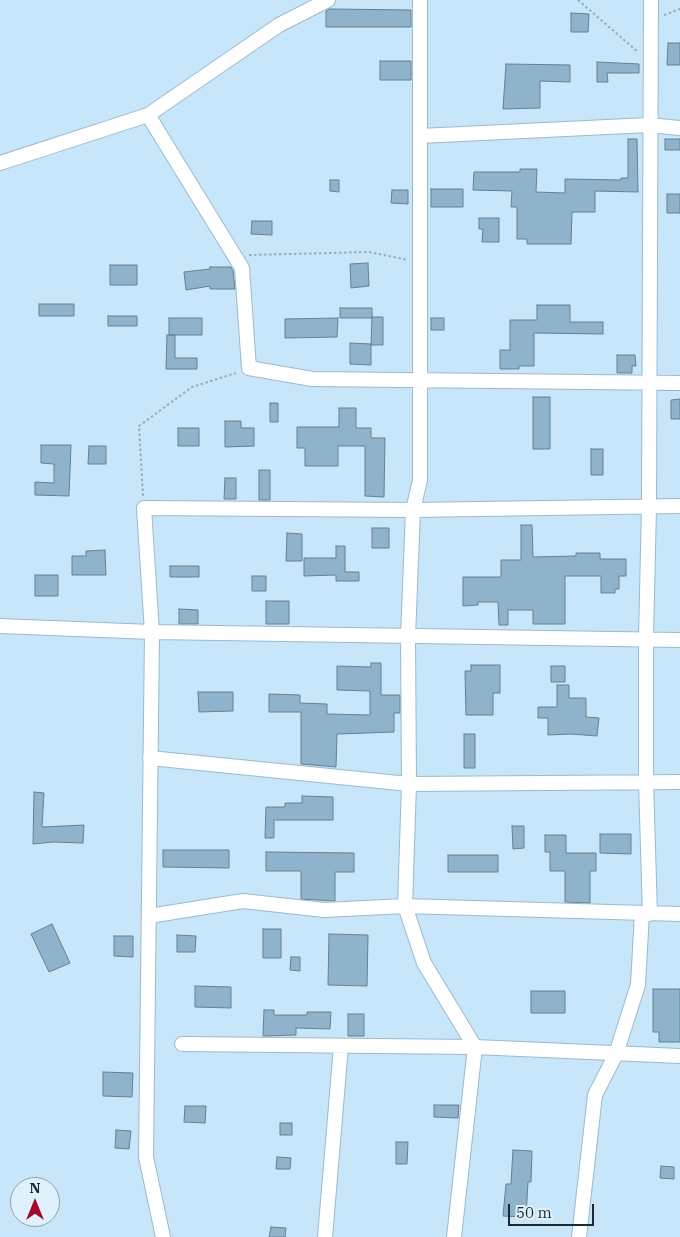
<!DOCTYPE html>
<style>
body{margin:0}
#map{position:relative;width:680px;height:1237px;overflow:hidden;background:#c7e6fa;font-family:"IBM Plex Serif",serif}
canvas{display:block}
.north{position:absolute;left:10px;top:1177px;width:50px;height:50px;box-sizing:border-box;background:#def1fd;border:1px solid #91a1ab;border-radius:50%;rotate:0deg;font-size:14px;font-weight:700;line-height:20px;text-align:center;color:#1d2930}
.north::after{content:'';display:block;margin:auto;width:18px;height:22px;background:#a5092f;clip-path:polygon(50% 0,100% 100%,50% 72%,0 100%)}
.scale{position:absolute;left:508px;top:1204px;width:86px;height:22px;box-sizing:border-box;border:2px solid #1d2930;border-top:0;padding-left:6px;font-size:15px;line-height:18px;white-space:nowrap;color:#1d2930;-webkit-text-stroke:4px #def1fd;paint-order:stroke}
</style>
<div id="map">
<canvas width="680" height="1237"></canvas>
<div class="north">N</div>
<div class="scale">50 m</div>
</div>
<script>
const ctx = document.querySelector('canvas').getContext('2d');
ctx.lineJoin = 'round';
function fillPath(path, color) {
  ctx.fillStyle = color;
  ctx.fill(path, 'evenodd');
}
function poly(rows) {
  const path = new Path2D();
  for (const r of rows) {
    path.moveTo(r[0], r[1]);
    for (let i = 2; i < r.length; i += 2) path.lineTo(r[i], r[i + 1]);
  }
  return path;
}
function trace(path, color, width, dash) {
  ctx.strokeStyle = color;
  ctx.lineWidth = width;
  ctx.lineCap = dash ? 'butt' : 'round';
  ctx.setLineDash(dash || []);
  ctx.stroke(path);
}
const building = poly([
 [330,9,411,10,411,27,326,27,326,11,330,9],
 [571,13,589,14,588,32,571,32,571,13],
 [668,43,680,43,680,65,667,65,668,43],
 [380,61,411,61,411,80,380,80,380,61],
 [597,62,639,64,639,73,607,73,608,82,597,82,597,62],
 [506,64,570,65,570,82,540,81,540,108,503,109,506,64],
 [628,139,637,139,638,192,595,191,595,212,572,212,571,244,527,244,527,239,517,239,517,207,511,207,512,191,473,190,474,172,520,172,520,169,537,169,536,192,565,193,565,179,621,180,621,178,628,178,628,139],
 [665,139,680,139,680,150,665,150,665,139],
 [330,180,339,180,339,192,330,191,330,180],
 [431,189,463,189,463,207,431,207,431,189],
 [392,190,408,190,408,204,391,203,392,190],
 [667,194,680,194,680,213,667,213,667,194],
 [479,218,499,218,499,242,482,242,483,229,479,229,479,218],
 [252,221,272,221,272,235,251,234,252,221],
 [368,263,369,286,351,288,350,264,368,263],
 [110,265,137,265,137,285,110,285,110,265],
 [210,267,231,267,233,271,235,289,210,289,210,286,186,290,184,272,210,269,210,267],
 [39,304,74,304,74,316,39,316,39,304],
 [537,305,570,305,570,322,603,322,603,334,534,333,534,366,519,366,519,369,500,369,500,350,510,350,510,320,537,320,537,305],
 [340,308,372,308,372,318,340,318,340,308],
 [108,316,137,316,137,326,108,326,108,316],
 [372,317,383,317,383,345,371,345,372,317],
 [169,318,202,318,202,335,169,335,169,318],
 [338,318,337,337,285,338,285,319,338,318],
 [431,318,444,318,444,330,431,330,431,318],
 [167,335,175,335,175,358,197,358,197,369,166,369,167,335],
 [350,343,371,344,371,365,350,364,350,343],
 [617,355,635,355,636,366,632,366,632,373,617,373,617,355],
 [533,397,550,397,550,449,533,449,533,397],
 [680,399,680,419,671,419,671,400,680,399],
 [270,403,278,403,278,422,270,422,270,403],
 [339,408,356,408,356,428,371,428,371,438,385,438,384,497,365,496,365,446,338,446,338,466,305,466,305,448,297,448,297,427,339,427,339,408],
 [225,421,241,421,241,428,254,428,254,446,225,447,225,421],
 [178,428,199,428,199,446,178,446,178,428],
 [41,445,71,445,69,496,35,495,35,482,54,483,54,464,41,463,41,445],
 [89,446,106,446,106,464,88,464,89,446],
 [591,449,603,449,603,475,591,475,591,449],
 [259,470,270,470,270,500,259,500,259,470],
 [225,478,236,478,236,499,224,499,225,478],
 [521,525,532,525,533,557,576,556,576,553,600,553,600,559,626,559,626,576,619,576,619,589,615,589,615,593,601,593,601,576,565,576,565,624,533,624,533,610,508,610,508,625,499,625,498,602,478,602,478,605,463,606,463,577,501,577,501,560,521,560,521,525],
 [372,528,389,528,389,548,372,548,372,528],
 [287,533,302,534,302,561,286,561,287,533],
 [336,546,345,546,345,572,359,572,359,581,336,581,336,575,304,576,304,558,336,558,336,546],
 [105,550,106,575,72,575,72,556,86,556,86,551,105,550],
 [170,566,199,566,199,577,170,577,170,566],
 [35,575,58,575,58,596,35,596,35,575],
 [252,576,266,576,266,591,252,591,252,576],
 [266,601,289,601,289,624,266,624,266,601],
 [179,609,198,610,198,624,179,624,179,609],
 [371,663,381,663,381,695,400,695,400,713,394,713,394,732,337,734,336,767,301,764,301,712,269,712,269,694,300,695,300,703,327,704,327,714,370,715,370,691,337,690,337,666,371,667,371,663],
 [471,665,500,665,500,693,493,693,493,715,466,715,465,671,471,671,471,665],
 [551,666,565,666,565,682,551,682,551,666],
 [557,685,569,685,569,698,586,698,586,717,599,718,597,736,571,734,548,735,548,718,538,718,538,707,557,707,557,685],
 [198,692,233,692,233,711,199,712,198,692],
 [464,734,475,734,475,768,464,768,464,734],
 [34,792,44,793,42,827,84,825,83,843,53,842,33,844,34,792],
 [302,796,333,797,333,820,274,820,274,838,265,838,266,807,285,807,285,803,302,803,302,796],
 [512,826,524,826,524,848,513,849,512,826],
 [600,834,631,834,631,854,600,853,600,834],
 [545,835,566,835,566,853,596,853,596,871,590,871,590,903,565,902,565,871,550,871,550,852,545,852,545,835],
 [163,850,229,850,229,868,163,867,163,850],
 [266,852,354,853,354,872,335,872,335,901,301,899,301,871,266,871,266,852],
 [448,855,498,855,498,872,448,872,448,855],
 [52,924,70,963,49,972,31,934,52,924],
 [263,929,281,929,281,958,263,958,263,929],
 [329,934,368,935,367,986,328,985,329,934],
 [177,935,196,936,195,952,177,952,177,935],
 [114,936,133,936,133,957,114,956,114,936],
 [291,957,300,957,300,971,290,970,291,957],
 [195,986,231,987,231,1008,195,1007,195,986],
 [653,989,680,989,680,1042,659,1042,659,1032,653,1032,653,989],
 [531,991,565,991,565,1013,531,1013,531,991],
 [264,1010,274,1010,274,1015,307,1015,307,1012,331,1012,330,1029,296,1028,296,1035,263,1036,264,1010],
 [348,1014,364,1014,364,1036,348,1036,348,1014],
 [103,1072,133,1073,132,1097,103,1096,103,1072],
 [434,1105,459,1105,458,1118,434,1117,434,1105],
 [185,1106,206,1106,205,1123,184,1122,185,1106],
 [280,1123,292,1123,292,1135,280,1135,280,1123],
 [116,1130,131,1131,129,1149,115,1148,116,1130],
 [396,1142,408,1142,407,1164,396,1164,396,1142],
 [513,1150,532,1151,531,1182,528,1182,526,1217,503,1216,506,1184,511,1184,513,1150],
 [277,1157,291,1158,290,1169,276,1169,277,1157],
 [661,1166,674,1167,674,1179,660,1178,661,1166],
 [271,1227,286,1228,285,1237,269,1237,271,1227]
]);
const path = poly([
 [578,0,638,52],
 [664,15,680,9],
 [249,255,369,252,408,260],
 [143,496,139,426,192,387,236,373]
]);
const minor = poly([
 [420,0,420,480,413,510,408,637,409,784,405,906,424,963,475,1047,454,1237],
 [148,115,242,268,249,368,312,379,680,383],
 [420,136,649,125,680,128],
 [0,163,148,115,279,25,328,0],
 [0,626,152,632,680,640],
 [150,758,409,784,680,782],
 [650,914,646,782,646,638,649,506,651,0],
 [149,916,243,901,324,910,405,906,680,914],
 [182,1044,475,1047,680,1056],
 [163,1237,146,1157,152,632,144,508,413,510,680,506],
 [325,1237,341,1046],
 [579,1237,595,1095,616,1054,638,985,642,913]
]);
fillPath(building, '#8eb3cb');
trace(building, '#648092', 1);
trace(minor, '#9bbacd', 16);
trace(path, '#93acbc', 2, [2.5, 2.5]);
trace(minor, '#fff', 14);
</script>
